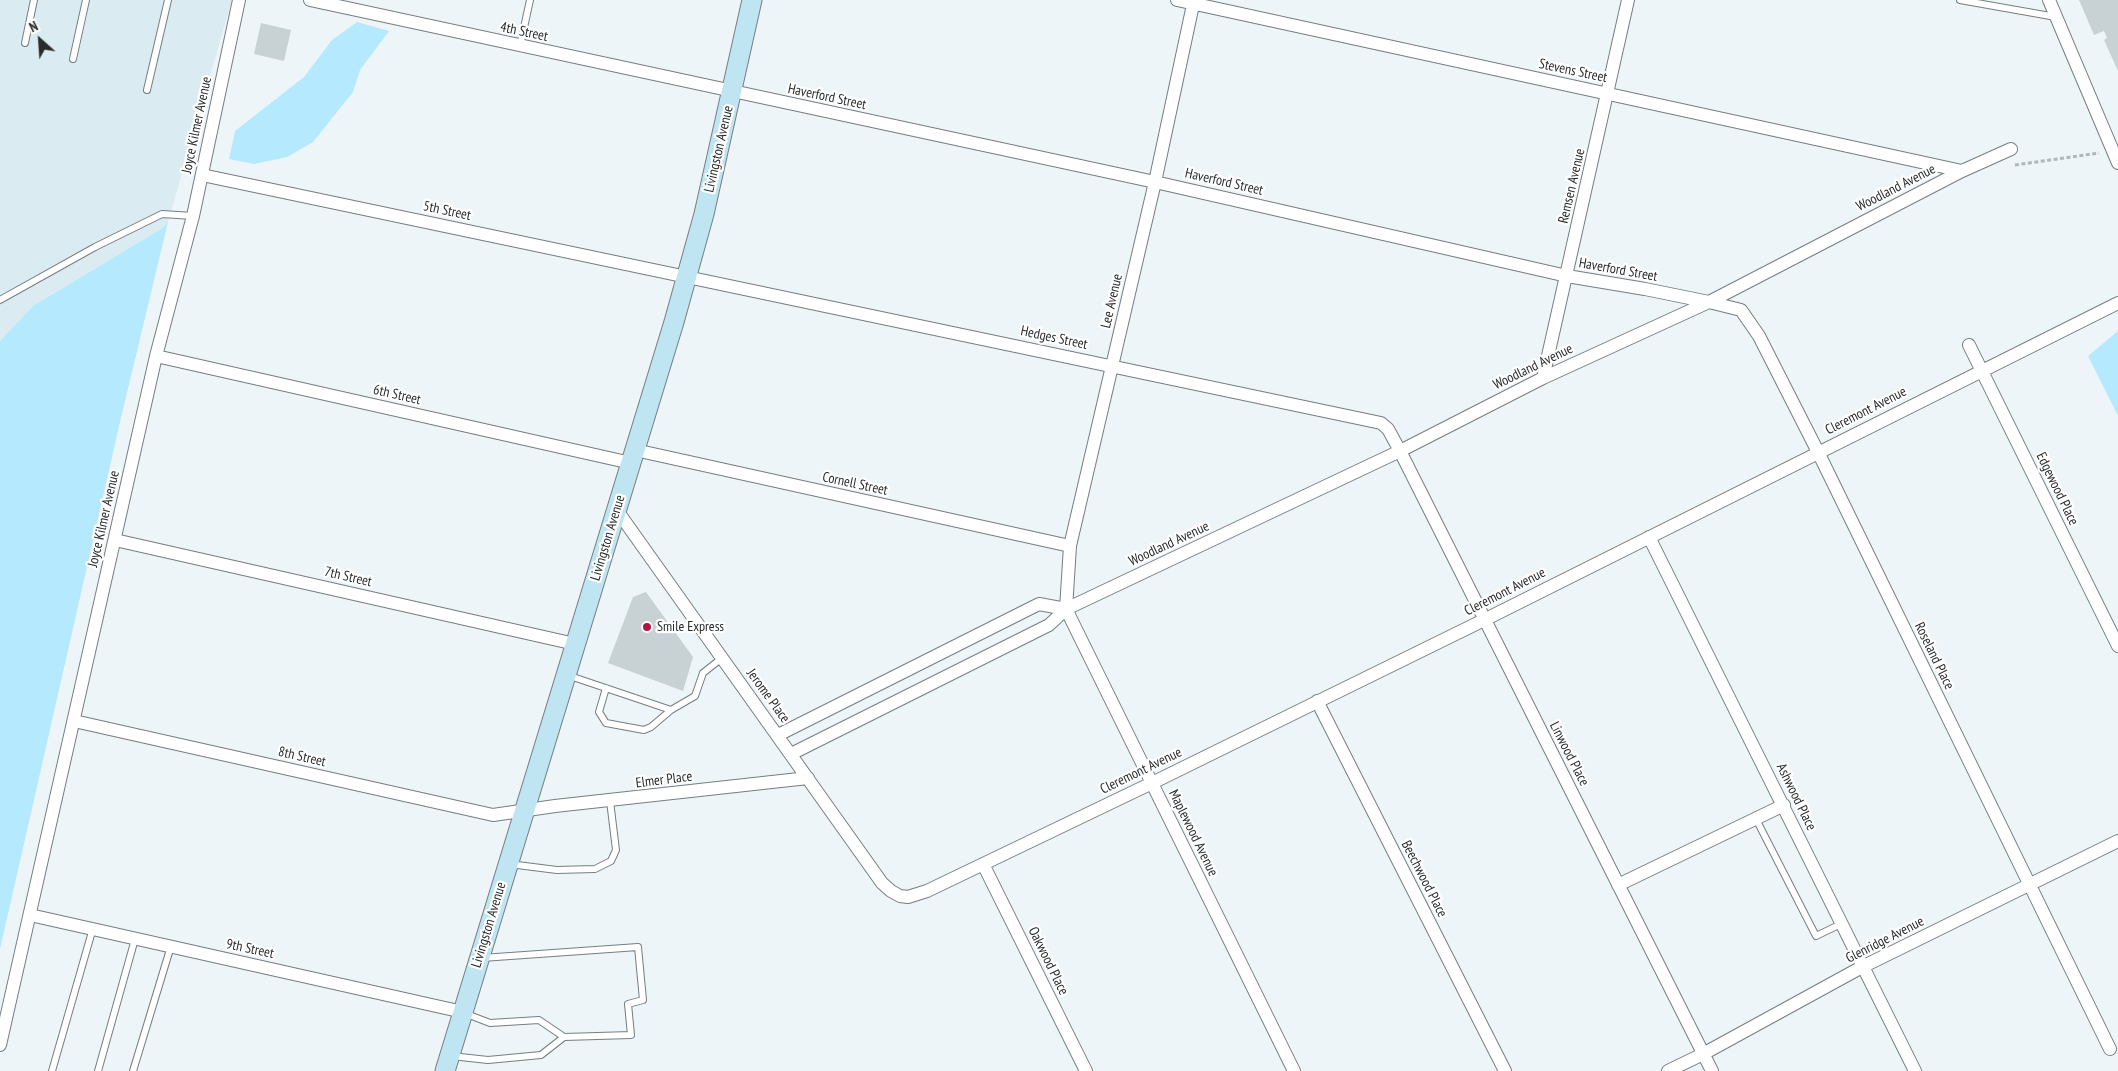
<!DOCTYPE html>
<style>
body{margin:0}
#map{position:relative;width:2118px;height:1071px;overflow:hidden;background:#edf5f9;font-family:"PT Sans Narrow",sans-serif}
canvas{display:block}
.north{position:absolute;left:15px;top:15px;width:50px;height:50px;-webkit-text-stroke:4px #fff;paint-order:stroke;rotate:334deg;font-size:14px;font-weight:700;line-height:20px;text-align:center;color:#282c2d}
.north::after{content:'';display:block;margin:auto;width:18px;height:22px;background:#282c2d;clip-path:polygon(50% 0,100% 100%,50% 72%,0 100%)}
</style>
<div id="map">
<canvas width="2118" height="1071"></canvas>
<div class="north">N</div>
</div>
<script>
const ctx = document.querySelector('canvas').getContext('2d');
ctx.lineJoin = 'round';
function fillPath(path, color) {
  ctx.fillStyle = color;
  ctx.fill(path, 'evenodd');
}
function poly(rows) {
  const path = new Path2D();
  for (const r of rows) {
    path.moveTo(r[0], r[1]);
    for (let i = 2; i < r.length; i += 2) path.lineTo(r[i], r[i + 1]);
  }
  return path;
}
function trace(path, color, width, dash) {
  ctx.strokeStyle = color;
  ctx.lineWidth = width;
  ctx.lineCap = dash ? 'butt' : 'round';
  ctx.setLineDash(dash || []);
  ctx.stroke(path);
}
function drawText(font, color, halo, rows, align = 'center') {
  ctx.font = font + ' "PT Sans Narrow",sans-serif';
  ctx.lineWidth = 4.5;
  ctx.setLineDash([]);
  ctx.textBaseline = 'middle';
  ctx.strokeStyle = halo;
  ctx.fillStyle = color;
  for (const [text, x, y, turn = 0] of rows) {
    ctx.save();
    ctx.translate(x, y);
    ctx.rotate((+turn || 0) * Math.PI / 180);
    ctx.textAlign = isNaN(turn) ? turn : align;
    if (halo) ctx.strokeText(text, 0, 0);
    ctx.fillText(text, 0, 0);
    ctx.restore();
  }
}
const built = poly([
 [0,0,232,0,168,222,161,229,33,306,0,341]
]);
const green = poly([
 [357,22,389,31,360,70,353,92,313,142,287,157,254,164,229,159,235,131,304,77,332,40],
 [168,222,120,422,0,949,0,341,33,306,161,229],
 [2118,331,2118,416,2088,356]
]);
const building = poly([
 [2079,0,2118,0,2118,71,2104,40,2107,38,2104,31,2094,35],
 [261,23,291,30,284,61,254,54],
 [646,592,693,657,683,691,608,663,633,597]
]);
const path = poly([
 [2015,165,2099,153]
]);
const service = poly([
 [1960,0,2056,17],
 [25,43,34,0],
 [520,46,530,0],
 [73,59,86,0],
 [147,90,168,0],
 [0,300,95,247,162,214,193,216],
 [567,675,671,710,695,696,703,673,722,658],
 [606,688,599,712,606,723,644,730,651,727,671,710],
 [1756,819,1816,936,1841,924],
 [509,864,557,870,595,869,611,861,616,850,610,801],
 [482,958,638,947,643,1000,628,1004,631,1035,564,1037],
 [451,1056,488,1060,541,1055,564,1037,539,1020,490,1023,464,1013],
 [52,1071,93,928],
 [98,1071,135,939],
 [133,1071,171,946]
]);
const minor = poly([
 [310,0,1155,182,1567,276,1645,289,1709,302,1741,310,1759,336,1818,452,2110,1049],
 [1177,0,1962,171],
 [1194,0,1155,182,1070,546,1066,609,1294,1071],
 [2049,0,2118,163],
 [202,175,1381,423,1388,429,1400,451,1712,1071],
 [1969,345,2118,646],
 [156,356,631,463],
 [1543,378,1628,0],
 [635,450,1070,546],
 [616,509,882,883,891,891,900,896,908,897,927,891,1152,783,1484,620,2118,303],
 [1649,537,1915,1071],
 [115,540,575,644],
 [1317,701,1505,1071],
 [74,721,493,815,555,806,808,778],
 [778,735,1039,604,1066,609],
 [791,754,1049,625,1066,609,1400,451,1543,378,1709,302,1962,171,2011,149],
 [983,864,1086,1071],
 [1618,885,1784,805],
 [30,915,463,1012],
 [0,1045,156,356,193,216,239,0],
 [1668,1071,1703,1054,1862,967,2118,841]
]);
const secondary = poly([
 [445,1071,674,322,704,214,752,0]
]);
const markers = [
 [647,627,5,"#ae193f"]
];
const streetNames = [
 ["4th Street",524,32,12],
 ["Stevens Street",1573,71,12],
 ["Haverford Street",827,97,12],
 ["Joyce Kilmer Avenue",197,125,-78],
 ["Livingston Avenue",719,149,-77],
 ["Haverford Street",1224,182,13],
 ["Remsen Avenue",1572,186,-77],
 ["Woodland Avenue",1896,188,-27],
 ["5th Street",447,211,12],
 ["Haverford Street",1618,270,10],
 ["Lee Avenue",1112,301,-77],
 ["Hedges Street",1054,338,12],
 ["Woodland Avenue",1533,367,-26],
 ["6th Street",397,395,13],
 ["Cleremont Avenue",1866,411,-27],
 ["Cornell Street",855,484,12],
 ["Edgewood Place",2057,489,64],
 ["Joyce Kilmer Avenue",104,519,-77],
 ["Livingston Avenue",608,538,-73],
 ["Woodland Avenue",1169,544,-25],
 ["7th Street",348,577,13],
 ["Cleremont Avenue",1505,592,-27],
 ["Roseland Place",1934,656,64],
 ["Jerome Place",768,696,54],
 ["Linwood Place",1569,754,63],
 ["8th Street",302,757,13],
 ["Cleremont Avenue",1141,771,-26],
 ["Elmer Place",664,780,-7],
 ["Ashwood Place",1796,797,64],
 ["Maplewood Avenue",1193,833,64],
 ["Beechwood Place",1424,879,63],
 ["Livingston Avenue",489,925,-73],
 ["Glenridge Avenue",1885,940,-27],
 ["9th Street",250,949,12],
 ["Oakwood Place",1048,961,64]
];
const poiNames = [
 ["Smile Express",657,627]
];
fillPath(built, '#daebf2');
fillPath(green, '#b5e9fe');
fillPath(building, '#c8d1d4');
trace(service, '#767e81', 8);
trace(minor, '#767e81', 14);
trace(secondary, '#767e81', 21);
trace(path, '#b0b7ba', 3, [4, 2.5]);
trace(service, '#fff', 6);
trace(minor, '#fff', 12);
trace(secondary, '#bee5f1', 19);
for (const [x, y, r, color] of markers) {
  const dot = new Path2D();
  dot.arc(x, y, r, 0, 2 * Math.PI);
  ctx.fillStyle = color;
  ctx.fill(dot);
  trace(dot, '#fff', 2);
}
drawText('14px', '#282c2d', '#fff', streetNames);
drawText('14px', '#282c2d', '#fff', poiNames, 'left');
</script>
